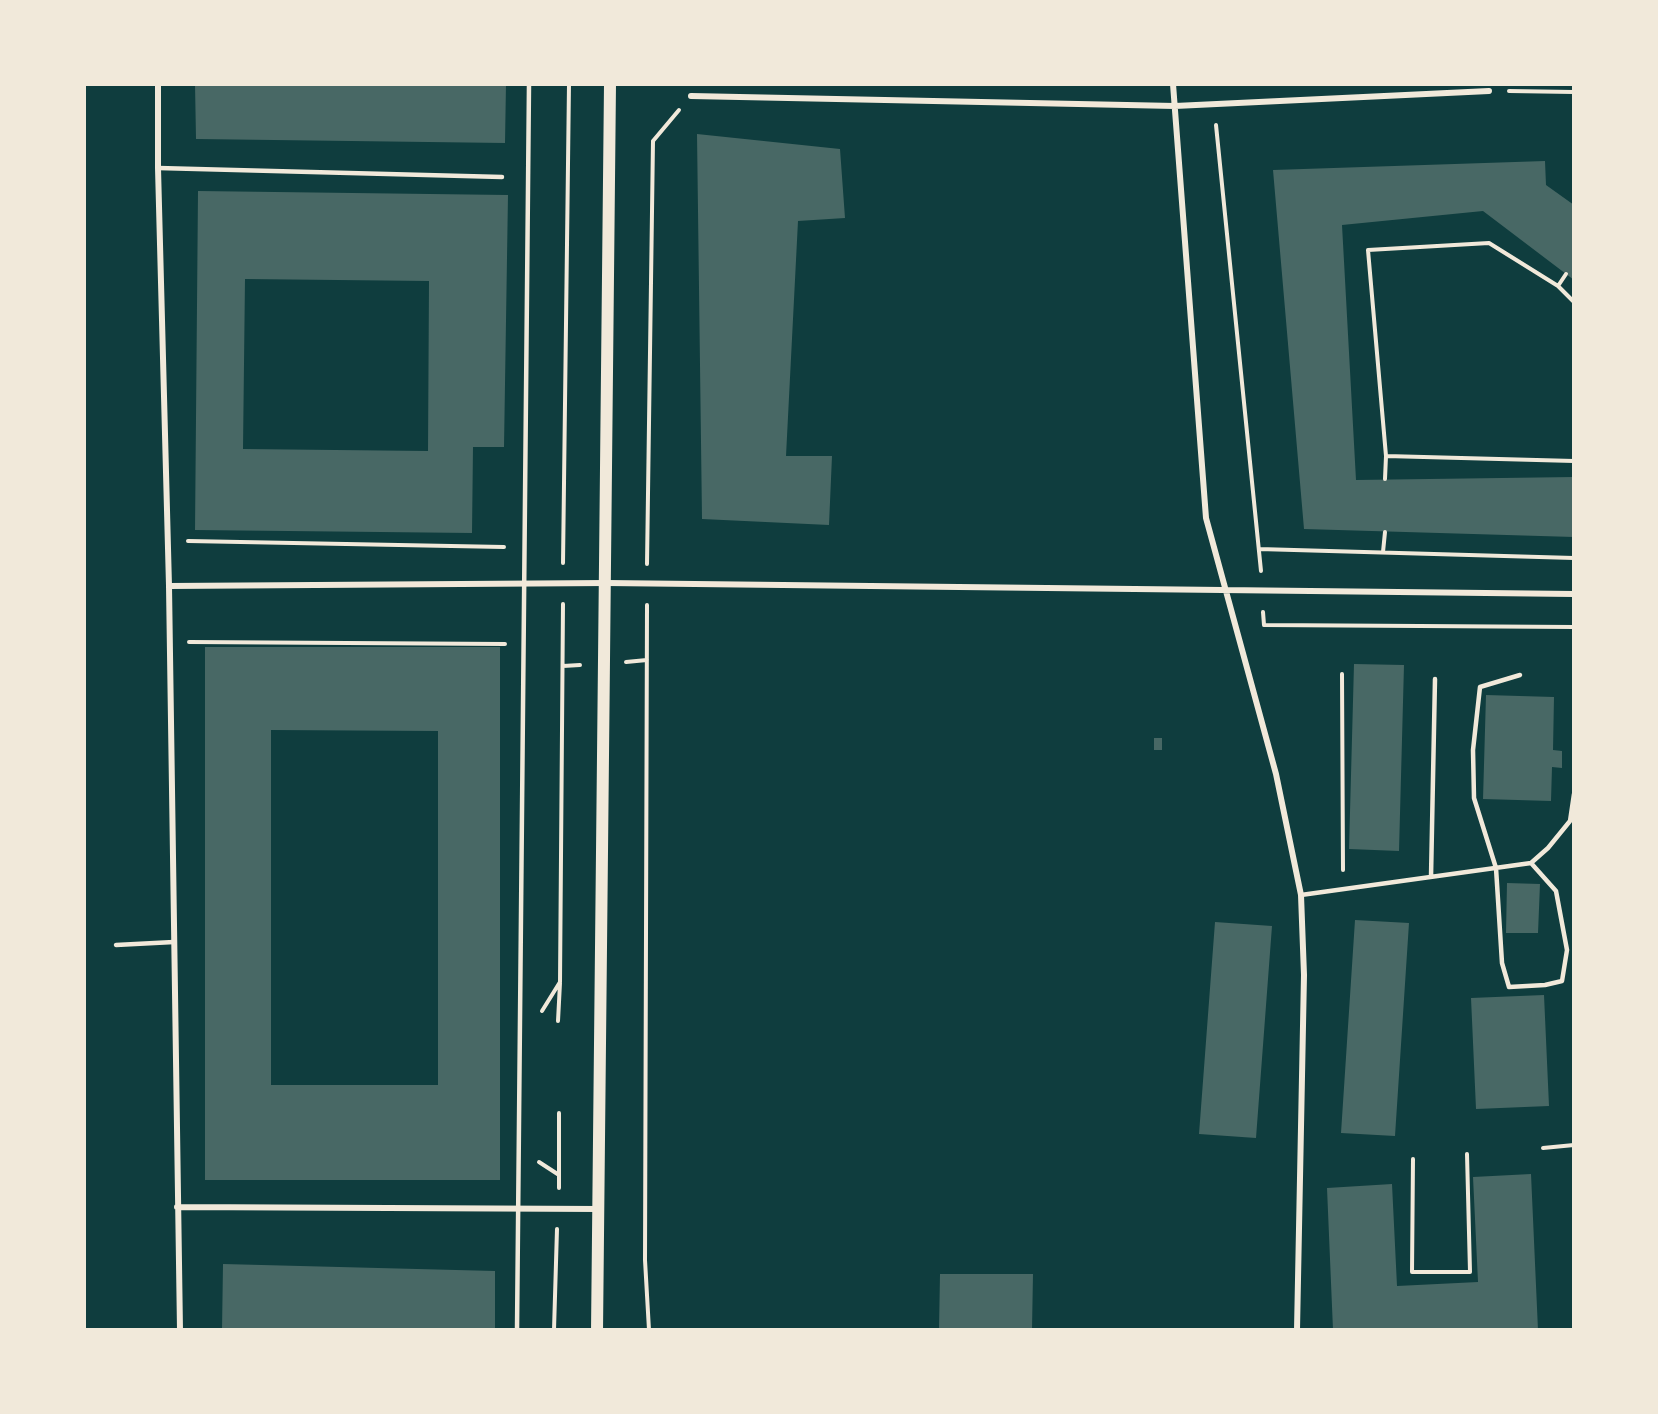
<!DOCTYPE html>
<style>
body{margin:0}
#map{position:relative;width:1658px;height:1414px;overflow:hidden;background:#0f3d3e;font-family:Quicksand,sans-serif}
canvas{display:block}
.frame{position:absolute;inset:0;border:86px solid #f1e9da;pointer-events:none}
</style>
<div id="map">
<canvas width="1658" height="1414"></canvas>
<div class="frame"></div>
</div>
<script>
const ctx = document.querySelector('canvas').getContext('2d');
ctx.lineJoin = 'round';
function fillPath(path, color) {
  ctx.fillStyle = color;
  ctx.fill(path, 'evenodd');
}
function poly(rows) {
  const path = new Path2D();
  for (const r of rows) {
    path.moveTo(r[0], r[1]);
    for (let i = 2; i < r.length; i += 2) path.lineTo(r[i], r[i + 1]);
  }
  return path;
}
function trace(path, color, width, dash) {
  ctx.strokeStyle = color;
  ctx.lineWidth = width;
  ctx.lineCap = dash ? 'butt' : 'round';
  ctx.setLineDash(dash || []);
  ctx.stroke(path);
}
const building = poly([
 [195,84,506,84,505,143,196,139],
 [697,134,840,149,845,218,798,221,786,456,832,456,829,525,702,519],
 [1545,161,1546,185,1574,205,1574,280,1483,211,1342,225,1356,480,1574,477,1574,537,1304,529,1273,170],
 [198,191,508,195,504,447,473,447,472,533,195,530],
 [245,279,429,281,428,451,243,449],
 [205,647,500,647,500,1180,205,1180],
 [271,730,438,731,438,1085,271,1085],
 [1354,664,1404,665,1399,851,1349,849],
 [1486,695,1554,697,1553,750,1562,751,1562,768,1552,767,1551,801,1483,799],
 [1154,738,1162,738,1162,750,1154,750],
 [1507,883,1540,884,1538,933,1506,933],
 [1355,920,1409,923,1395,1136,1341,1133],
 [1215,922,1272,926,1256,1138,1199,1134],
 [1544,995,1549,1106,1476,1109,1471,998],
 [1531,1174,1538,1330,1333,1330,1327,1188,1392,1184,1397,1286,1478,1282,1473,1177],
 [223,1264,495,1271,495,1330,222,1330],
 [940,1274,1033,1274,1032,1330,939,1330]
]);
const path = poly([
 [1509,91,1574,92],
 [1216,125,1261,571],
 [1558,286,1566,274],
 [1574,302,1558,286,1489,243,1368,250,1386,456,1574,461],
 [1385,479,1386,456],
 [188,541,504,547],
 [1259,549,1574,558],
 [1383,552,1385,532],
 [563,563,569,84],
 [647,564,653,141,679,110],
 [647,605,645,1260,649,1330],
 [1263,612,1264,625,1574,627],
 [189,642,505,644],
 [626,662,647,660],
 [563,666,580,665],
 [1342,674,1343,870],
 [542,1011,560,982,563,604],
 [558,1021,560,983],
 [1543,1148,1574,1145],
 [1413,1159,1412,1272,1470,1272,1467,1154],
 [539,1162,559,1175,559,1188],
 [559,1175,559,1113],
 [554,1330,557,1229]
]);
const service = poly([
 [158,168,502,177],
 [1520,675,1480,687,1473,750,1474,798,1496,868,1502,963,1509,987,1545,985,1562,981,1567,950,1556,891,1531,863],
 [1431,877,1435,679],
 [1301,895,1531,863,1548,848,1570,821,1574,794],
 [116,945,174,942],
 [517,1330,529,84]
]);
const minor = poly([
 [158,84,158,168,169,586,180,1330],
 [1173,84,1206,518,1276,774,1301,895,1304,975,1297,1330],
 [691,96,1175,106,1489,91],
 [169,586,607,583,1574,594],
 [177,1207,599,1209]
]);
const secondary = poly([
 [597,1330,610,84]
]);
fillPath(building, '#486865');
trace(path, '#f1e9da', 4);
trace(service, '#f1e9da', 4.5);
trace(minor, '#f1e9da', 6);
trace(secondary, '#f1e9da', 12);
</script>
